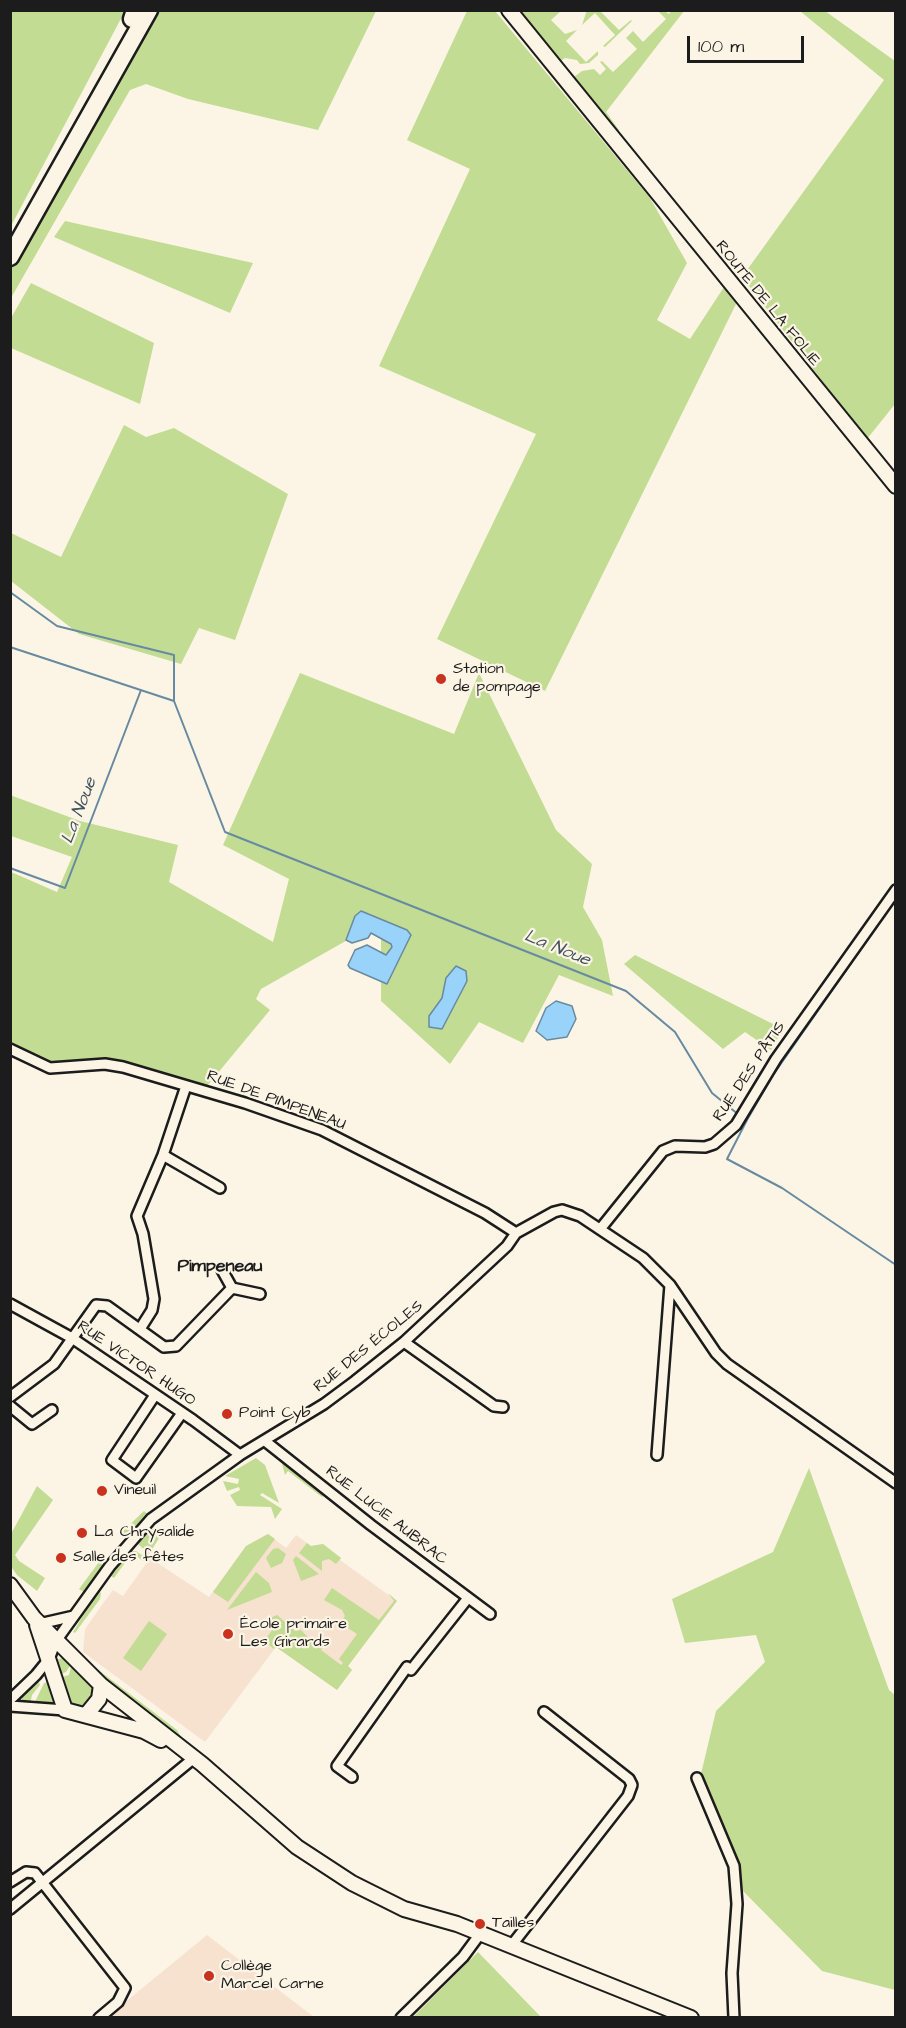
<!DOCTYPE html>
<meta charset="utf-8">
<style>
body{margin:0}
#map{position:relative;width:906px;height:2028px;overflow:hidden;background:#fcf5e5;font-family:"Architects Daughter",sans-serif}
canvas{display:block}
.frame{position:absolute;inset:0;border:12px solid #1c1c1c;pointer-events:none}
.scale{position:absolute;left:687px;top:36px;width:117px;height:27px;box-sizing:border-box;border:3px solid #1c1c1c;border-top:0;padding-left:8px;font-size:18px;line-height:21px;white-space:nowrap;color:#1c1c1c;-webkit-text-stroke:4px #fcf5e5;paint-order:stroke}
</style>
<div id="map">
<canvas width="906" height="2028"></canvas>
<div class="frame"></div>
<div class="scale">100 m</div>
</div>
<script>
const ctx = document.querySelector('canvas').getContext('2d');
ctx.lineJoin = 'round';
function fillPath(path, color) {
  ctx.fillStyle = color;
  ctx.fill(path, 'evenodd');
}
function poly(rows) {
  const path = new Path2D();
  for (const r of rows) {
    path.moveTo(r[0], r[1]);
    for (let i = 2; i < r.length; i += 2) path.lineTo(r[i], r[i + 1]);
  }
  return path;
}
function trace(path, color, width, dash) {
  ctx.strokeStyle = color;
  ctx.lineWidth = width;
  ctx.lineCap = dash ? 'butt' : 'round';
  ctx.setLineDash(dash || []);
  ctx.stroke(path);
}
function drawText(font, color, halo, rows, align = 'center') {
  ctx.font = font + ' "Architects Daughter",sans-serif';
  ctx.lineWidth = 4.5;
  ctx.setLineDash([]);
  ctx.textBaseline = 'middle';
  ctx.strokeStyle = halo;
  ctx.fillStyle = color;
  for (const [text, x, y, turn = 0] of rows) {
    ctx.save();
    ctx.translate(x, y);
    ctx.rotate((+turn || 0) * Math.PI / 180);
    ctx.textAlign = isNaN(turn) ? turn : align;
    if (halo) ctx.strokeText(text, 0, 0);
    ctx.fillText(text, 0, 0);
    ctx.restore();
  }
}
const built = poly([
 [268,1534,286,1548,296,1535,311,1546,323,1544,341,1558,340,1560,397,1601,348,1666,352,1670,337,1690,276,1647,205,1742,83,1652,85,1629,104,1602,113,1590,123,1596,150,1558,209,1597,246,1546],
 [207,1935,314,2017,107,2017]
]);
const green = poly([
 [11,10,125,11,11,226,10,11],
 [587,10,600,11,619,30,631,20,632,21,605,47,603,46,615,35,595,13,582,25],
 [158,11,376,11,318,130,188,99,146,84,130,90,11,298,11,268],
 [467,11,495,11,650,198,687,263,657,320,690,339,724,287,737,302,545,691,437,639,536,434,379,366,470,169,407,140],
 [514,11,561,11,551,20,565,34,577,30,566,41,586,62,598,51,598,55,589,63,580,64,577,60,565,58,558,63],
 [658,11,665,11,669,14,671,11,684,11,606,112,619,130,615,134,574,81,574,77,582,71,594,69,600,75,606,69,600,62,602,61,613,72,637,49,626,38,633,31,643,42,666,19],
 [800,11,825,11,895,61,895,404,867,439,742,277,884,80],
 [65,221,253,263,230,313,54,237],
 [31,283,154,343,140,404,11,348,11,318],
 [124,425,146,437,174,428,288,494,235,640,199,628,181,664,79,634,11,581,11,533,61,557],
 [300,673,454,734,479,673,556,830,592,864,583,907,602,940,613,996,559,975,523,1043,479,1022,450,1064,381,1001,381,921,261,989,256,999,270,1010,207,1086,107,1059,54,1064,11,1043,11,872,57,892,72,857,11,836,10,795,80,821,178,845,169,882,273,942,289,879,223,845],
 [635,955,783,1029,771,1050,745,1032,723,1049,624,964],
 [256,1458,265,1465,279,1503,262,1493,260,1495,282,1509,275,1519,271,1507,237,1506,230,1495,240,1490,239,1487,227,1491,223,1481,238,1484,239,1479,225,1476],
 [281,1460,325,1493,322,1497,288,1471,285,1475],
 [809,1468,889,1690,895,1695,895,1990,822,1971,743,1891,725,1828,701,1774,716,1711,765,1662,756,1635,685,1643,672,1599,773,1552],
 [37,1486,53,1500,15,1555,19,1561,45,1578,37,1591,17,1575,10,1565,11,1534],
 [144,1511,150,1516,128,1537,122,1532],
 [154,1527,163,1532,149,1554,138,1544],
 [268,1534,275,1539,228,1602,213,1592,246,1546],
 [307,1543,311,1546,323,1544,341,1558,336,1564,329,1559,322,1561,322,1571,299,1553],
 [278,1548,286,1554,282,1563,271,1568,266,1558,273,1549],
 [131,1551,136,1551,146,1558,143,1561,132,1553,114,1578,111,1576],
 [296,1556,319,1574,301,1581,293,1560],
 [99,1562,104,1566,85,1593,79,1589],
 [256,1572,269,1583,272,1592,227,1610],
 [332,1588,379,1620,394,1601,388,1593,397,1601,348,1666,352,1670,337,1690,276,1647,274,1649,264,1641,276,1625,268,1619,277,1615,295,1631,301,1630,311,1640,323,1646,321,1650,341,1665,343,1663,339,1659,357,1634,340,1623,345,1616,342,1610,324,1600],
 [98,1591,101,1593,100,1599,75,1633,73,1632],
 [149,1621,167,1634,141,1671,123,1658],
 [66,1657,72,1663,66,1672,58,1675,55,1660],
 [84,1659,177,1730,186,1745,136,1703,125,1699],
 [76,1666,96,1690,86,1707,80,1709,68,1704,59,1678,69,1675,71,1667],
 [38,1679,40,1685,32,1695,30,1705,22,1703,22,1695],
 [52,1681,57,1704,33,1706,44,1683],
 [478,1952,541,2017,413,2017]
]);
const water = poly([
 [361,911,407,930,411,935,387,984,350,968,348,965,355,950,367,945,386,955,392,947,391,944,371,933,368,938,352,943,346,940,355,916,361,911],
 [456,966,466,971,467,981,442,1029,429,1027,429,1016,442,998,446,978,456,966],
 [556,1001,572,1006,576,1019,567,1037,547,1040,536,1031,546,1008,556,1001]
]);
const stream = poly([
 [10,592,57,626,174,655,174,701],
 [10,647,174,701,225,832,626,991,675,1032,712,1093,739,1115],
 [10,868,65,888,141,690],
 [744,1118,747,1120,773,1075,896,899],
 [747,1120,727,1159,782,1188,896,1265]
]);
const street = poly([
 [10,1049,50,1068,105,1064,123,1067,245,1103,322,1130,485,1213,516,1233],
 [163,1155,220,1188],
 [601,1228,663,1151,675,1146,705,1147,714,1144,736,1125,776,1059,896,890],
 [222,1270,232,1288,260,1294],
 [10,1304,72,1338,193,1420,240,1455],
 [140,1329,152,1310,154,1299,143,1234,137,1216,163,1155,186,1086],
 [404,1342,494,1406,503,1407],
 [155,1395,112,1460,136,1478,182,1413],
 [10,1397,54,1364,96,1305,107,1306,164,1347,176,1346,232,1288],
 [10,1406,32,1424,52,1410],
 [265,1441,371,1525,490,1614],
 [657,1455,670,1285],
 [39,1624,74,1616],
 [10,1700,36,1675,49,1659,56,1641,110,1566,151,1519,240,1455,324,1404,355,1381,404,1342,507,1246,516,1233,554,1212,562,1210,580,1216,643,1258,670,1285,716,1353,727,1364,896,1483],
 [10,1706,65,1710],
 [352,1777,337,1766,407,1667,411,1670,468,1598],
 [697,1778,734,1866,737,1904,732,1973,734,2018],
 [10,1882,26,1872,35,1873,125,1988,118,2002,99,2018],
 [10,1909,194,1758],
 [511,1946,628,1796,632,1785,629,1779,544,1712],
 [401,2018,463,1957,480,1934]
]);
const secondary = poly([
 [509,10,896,486],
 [10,1585,34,1618,101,1685,202,1764,297,1847,352,1883,404,1909,457,1924,691,2018],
 [37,1625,65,1710,144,1731,161,1740],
 [86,1715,99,1699,101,1685]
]);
const highway = poly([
 [132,19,135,10],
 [10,257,149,10]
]);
const markers = [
 [441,679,6,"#c8321e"],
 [227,1414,6,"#c8321e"],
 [102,1491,6,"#c8321e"],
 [82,1533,6,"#c8321e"],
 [61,1558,6,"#c8321e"],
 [228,1634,6,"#c8321e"],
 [480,1924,6,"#c8321e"],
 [209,1976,6,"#c8321e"]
];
const streetNames = [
 ["ROUTE DE LA FOLIE",767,304,51],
 ["RUE DES PÂTIS",750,1072,-56],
 ["RUE DE PIMPENEAU",276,1101,20],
 ["RUE DES ÉCOLES",369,1347,-39],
 ["RUE VICTOR HUGO",136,1364,34],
 ["RUE LUCIE AUBRAC",386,1516,38]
];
const poiNames = [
 ["Station",453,670],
 ["de pompage",453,688],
 ["Point Cyb",239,1414],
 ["Vineuil",114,1491],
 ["La Chrysalide",94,1533],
 ["Salle des fêtes",73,1558],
 ["École primaire",240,1625],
 ["Les Girards",240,1643],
 ["Tailles",492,1924],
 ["Collège",221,1967],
 ["Marcel Carne",221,1985]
];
const waterNames = [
 ["La Noue",80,811,-69],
 ["La Noue",557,949,22]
];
const neighbourhoodNames = [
 ["Pimpeneau",220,1267]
];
fillPath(built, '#f7e2d0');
fillPath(green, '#c2dc93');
fillPath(water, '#9ad3fa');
trace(water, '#688aa1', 1.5);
trace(stream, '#688aa1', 2);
trace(street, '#1c1c1c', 14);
trace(secondary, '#1c1c1c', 18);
trace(highway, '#1c1c1c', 21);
trace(street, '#fcf5e5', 9);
trace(secondary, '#fcf5e5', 14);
trace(highway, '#fcf5e5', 16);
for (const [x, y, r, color] of markers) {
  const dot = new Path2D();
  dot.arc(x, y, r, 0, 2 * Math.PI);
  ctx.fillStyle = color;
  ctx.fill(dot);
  trace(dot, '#fcf5e5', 2);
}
drawText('16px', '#1c1c1c', '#fcf5e5', streetNames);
drawText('16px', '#1c1c1c', '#fcf5e5', poiNames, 'left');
drawText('italic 18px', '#42535f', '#fcf5e5', waterNames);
drawText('bold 18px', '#1c1c1c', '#fcf5e5', neighbourhoodNames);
</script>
